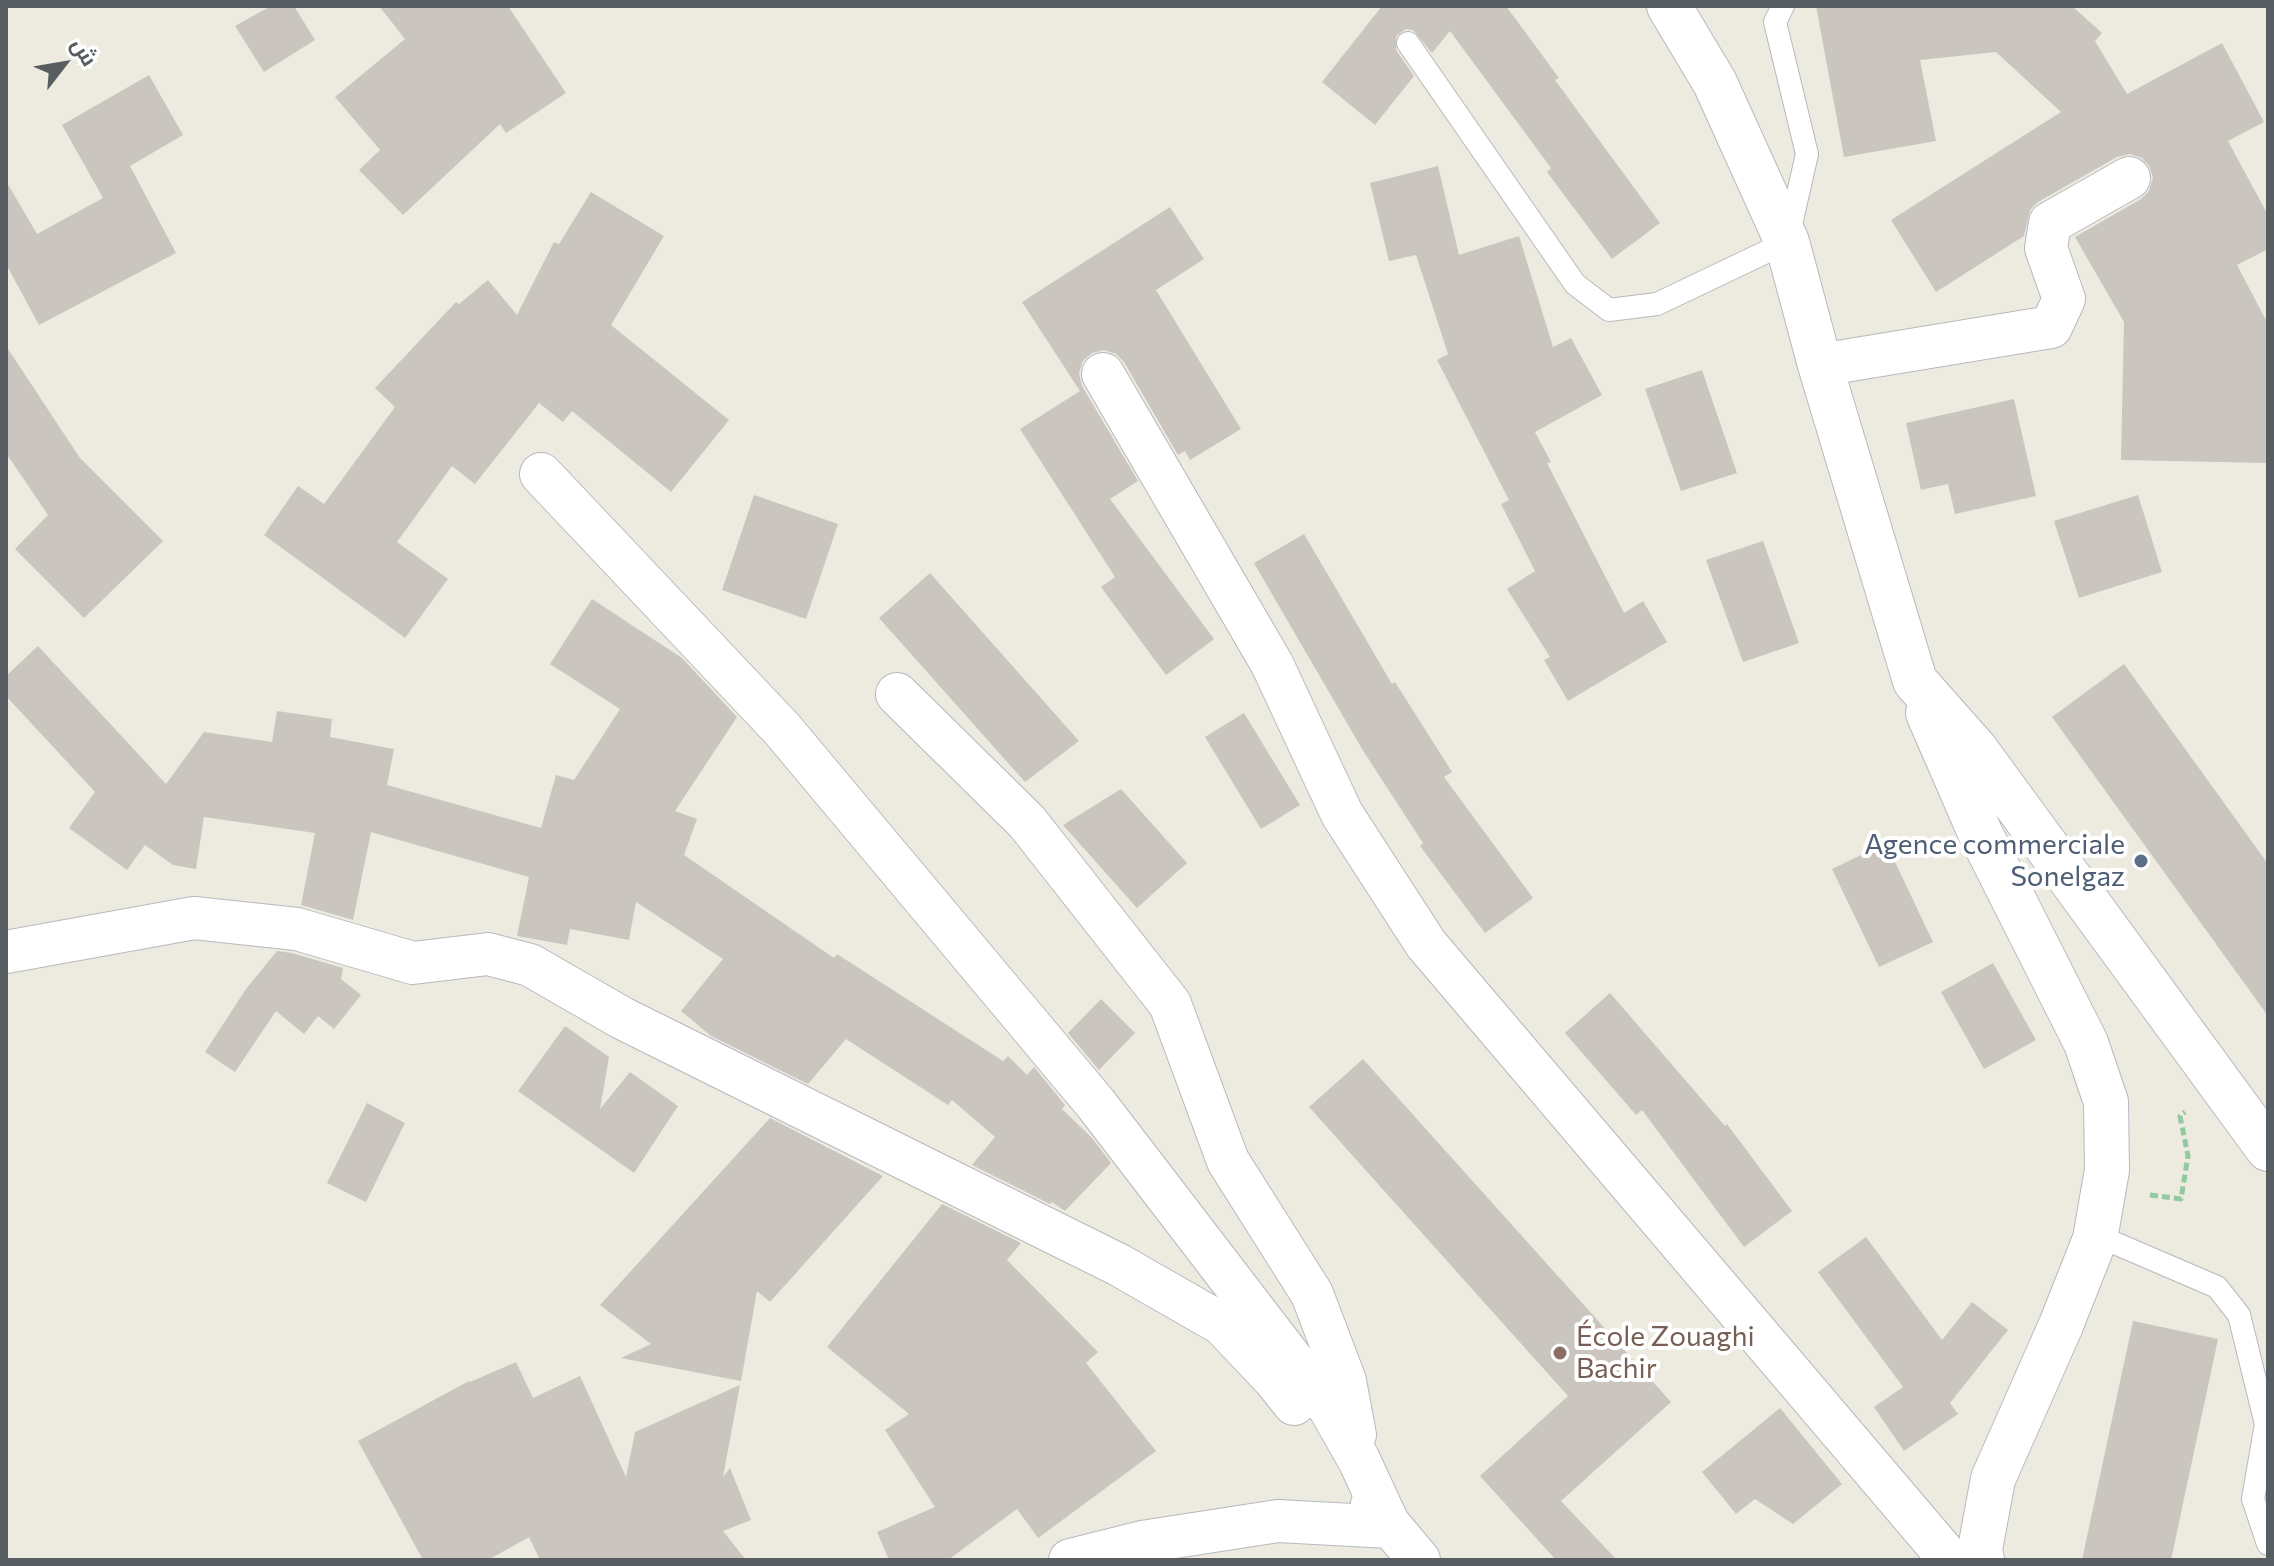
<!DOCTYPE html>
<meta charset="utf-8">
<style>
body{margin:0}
#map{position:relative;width:2274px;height:1566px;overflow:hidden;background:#edeadf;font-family:Commissioner,Cairo,sans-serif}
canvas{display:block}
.frame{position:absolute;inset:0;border:8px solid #585d62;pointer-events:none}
.north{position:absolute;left:24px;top:24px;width:80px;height:80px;-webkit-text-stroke:6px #fff;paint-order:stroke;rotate:59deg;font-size:22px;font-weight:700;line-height:32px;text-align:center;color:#585d62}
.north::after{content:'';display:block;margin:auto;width:28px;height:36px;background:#585d62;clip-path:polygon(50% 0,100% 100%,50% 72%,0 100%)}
</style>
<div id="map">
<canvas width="2274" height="1566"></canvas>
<div class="frame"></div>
<div class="north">ش</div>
</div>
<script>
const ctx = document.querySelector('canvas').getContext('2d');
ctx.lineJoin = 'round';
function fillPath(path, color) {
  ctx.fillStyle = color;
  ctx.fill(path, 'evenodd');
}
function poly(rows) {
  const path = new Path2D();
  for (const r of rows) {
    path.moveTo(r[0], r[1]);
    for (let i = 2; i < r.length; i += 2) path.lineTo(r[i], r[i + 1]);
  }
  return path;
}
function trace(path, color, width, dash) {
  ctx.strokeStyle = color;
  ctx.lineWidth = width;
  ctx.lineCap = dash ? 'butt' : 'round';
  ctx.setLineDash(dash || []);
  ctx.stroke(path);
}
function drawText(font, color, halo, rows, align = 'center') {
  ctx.font = font + ' Commissioner,sans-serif';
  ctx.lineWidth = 8;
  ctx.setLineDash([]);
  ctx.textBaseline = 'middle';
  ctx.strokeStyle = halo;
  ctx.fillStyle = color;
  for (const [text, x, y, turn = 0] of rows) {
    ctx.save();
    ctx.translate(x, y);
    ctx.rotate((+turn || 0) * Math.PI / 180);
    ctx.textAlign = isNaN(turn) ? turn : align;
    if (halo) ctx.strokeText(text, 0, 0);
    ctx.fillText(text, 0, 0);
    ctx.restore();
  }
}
const building = poly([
 [271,6,294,6,315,40,264,72,235,26],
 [379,6,508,6,566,93,506,133,500,124,403,215,359,170,380,150,335,97,405,39],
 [1382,6,1506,6,1559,78,1555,80,1660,223,1612,259,1547,172,1551,168,1450,31,1432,53,1413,30,1406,29,1396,36,1396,50,1414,76,1375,125,1322,82],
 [1816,6,2072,6,2102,33,2095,41,2127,94,2222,43,2264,122,2228,141,2268,215,2268,249,2237,265,2268,324,2268,463,2121,460,2124,322,2075,237,2141,199,2149,191,2153,177,2149,166,2142,158,2130,154,2117,157,2038,202,2030,210,2024,236,1936,292,1891,220,2061,112,1996,52,1920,60,1936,141,1844,157],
 [149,75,183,135,130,166,176,253,39,325,6,264,6,181,37,234,103,198,62,125],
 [1438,166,1459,255,1519,236,1553,347,1571,338,1602,395,1535,432,1551,462,1547,463,1624,613,1643,601,1667,642,1568,701,1544,660,1550,657,1507,589,1535,571,1501,504,1509,500,1437,360,1448,354,1416,255,1389,261,1370,183],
 [591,192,664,236,611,325,729,420,671,492,572,411,563,422,539,403,475,484,452,466,397,542,448,579,405,638,264,535,298,486,324,504,395,407,375,388,456,302,459,304,488,280,517,315,554,242,559,244],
 [1170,207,1204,259,1156,290,1241,429,1190,460,1185,451,1178,455,1124,362,1116,354,1104,350,1092,353,1083,361,1079,373,1082,386,1138,481,1110,499,1214,639,1166,675,1101,587,1115,577,1020,429,1080,391,1022,302],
 [6,346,80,458,163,541,84,618,15,549,48,515,6,453],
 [1702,370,1737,473,1681,491,1645,389],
 [2014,399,2036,496,1955,514,1948,484,1921,490,1906,423],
 [754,495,838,524,806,619,722,590],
 [2138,495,2162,572,2079,598,2054,521],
 [1304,534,1392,684,1395,682,1452,772,1444,777,1533,898,1485,933,1420,846,1423,843,1362,749,1254,563],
 [1763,541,1799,643,1743,662,1706,560],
 [930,573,1079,741,1025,782,879,618],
 [592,599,682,658,737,717,675,811,697,819,684,855,834,958,837,954,1003,1061,1008,1056,1027,1075,1034,1067,1065,1105,1062,1109,1092,1138,1111,1163,1065,1211,1052,1202,1050,1204,972,1165,995,1137,952,1100,948,1105,846,1039,808,1084,711,1036,681,1011,723,959,636,902,629,940,570,929,567,945,517,936,529,877,371,832,353,920,301,905,315,833,204,817,196,869,173,865,145,845,127,870,69,828,95,792,6,696,6,676,38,646,166,784,204,732,272,742,277,711,332,719,330,737,394,749,387,785,541,828,556,775,574,780,620,709,550,664],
 [2124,664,2268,864,2268,1016,2052,717],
 [1244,713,1300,805,1261,829,1205,737],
 [1121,789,1187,863,1137,908,1063,825],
 [1886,843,1933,942,1879,967,1832,869],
 [277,951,292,953,343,968,341,979,361,995,334,1029,318,1016,304,1034,276,1011,235,1072,205,1052,246,989],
 [1993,963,2036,1040,1984,1069,1941,992],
 [1610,993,1725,1126,1727,1124,1792,1211,1744,1247,1642,1110,1636,1115,1565,1033],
 [1101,999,1135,1033,1099,1070,1068,1033],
 [565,1026,609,1057,600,1109,630,1072,678,1106,634,1173,518,1091],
 [1363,1059,1671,1402,1561,1501,1617,1560,1556,1560,1480,1476,1568,1396,1309,1107],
 [367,1103,405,1123,366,1202,327,1183],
 [770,1118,883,1176,770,1302,757,1291,741,1381,621,1358,651,1344,600,1305],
 [942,1204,1021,1243,1007,1260,1098,1352,1086,1363,1156,1451,1038,1538,1017,1509,948,1560,889,1560,877,1532,935,1507,885,1430,909,1414,827,1347],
 [1866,1237,1942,1340,1972,1302,2008,1330,1950,1403,1958,1414,1904,1451,1874,1407,1903,1387,1818,1272],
 [2133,1321,2218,1339,2171,1560,2082,1560],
 [516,1362,533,1398,580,1376,626,1477,635,1432,740,1385,723,1477,730,1468,751,1520,723,1531,746,1560,540,1560,529,1537,488,1560,423,1560,358,1441,469,1381,470,1382],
 [1780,1408,1842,1484,1793,1524,1755,1499,1736,1514,1702,1472]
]);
const path = poly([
 [2150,1195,2181,1199,2188,1156,2180,1116,2185,1112]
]);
const lane = poly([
 [1408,43,1575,284,1609,310,1657,304,1787,242,1807,154,1775,22,1783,6],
 [2096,1235,2217,1287,2239,1315,2266,1424,2253,1499,2268,1544]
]);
const street = poly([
 [1820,365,2051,327,2064,299,2046,248,2050,223,2129,178],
 [1103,374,1272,664,1342,814,1426,944,1950,1560],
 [541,474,782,729,1096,1104,1330,1409,1359,1460,1390,1527,1278,1521,1142,1542,1070,1560],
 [897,694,1027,822,1170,1004,1228,1161,1312,1294,1345,1381,1355,1435],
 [6,952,194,918,297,929,413,963,488,954,530,965,622,1018,1119,1265,1222,1324,1275,1380,1294,1404],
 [1372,1504,1419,1560]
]);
const secondary = poly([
 [1669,6,1715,83,1787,242,1820,365,1915,681,1976,750,2268,1149],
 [1928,713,1981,835,2086,1043,2106,1102,2107,1170,2095,1239,2061,1325,1993,1479,1980,1549,1982,1560]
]);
const markers = [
 [2141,861,8,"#5c6f8a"],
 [1560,1353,8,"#8d6e63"]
];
const serviceNames = [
 ["Agence commerciale",2125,845],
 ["Sonelgaz",2125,877]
];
const educationNames = [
 ["École Zouaghi",1576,1337],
 ["Bachir",1576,1369]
];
fillPath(building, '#cac6bf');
trace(lane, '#b5b9be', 24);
trace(street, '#b5b9be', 44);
trace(secondary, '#b6bac0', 46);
trace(path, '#92c9a0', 5, [8, 4]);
trace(lane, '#fff', 22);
trace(street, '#fff', 42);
trace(secondary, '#fff', 44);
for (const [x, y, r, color] of markers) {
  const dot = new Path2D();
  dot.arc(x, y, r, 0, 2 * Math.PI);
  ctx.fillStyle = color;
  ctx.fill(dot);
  trace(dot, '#fff', 3);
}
drawText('28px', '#4e5e75', '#fff', serviceNames, 'right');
drawText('28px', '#785e54', '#fff', educationNames, 'left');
</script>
